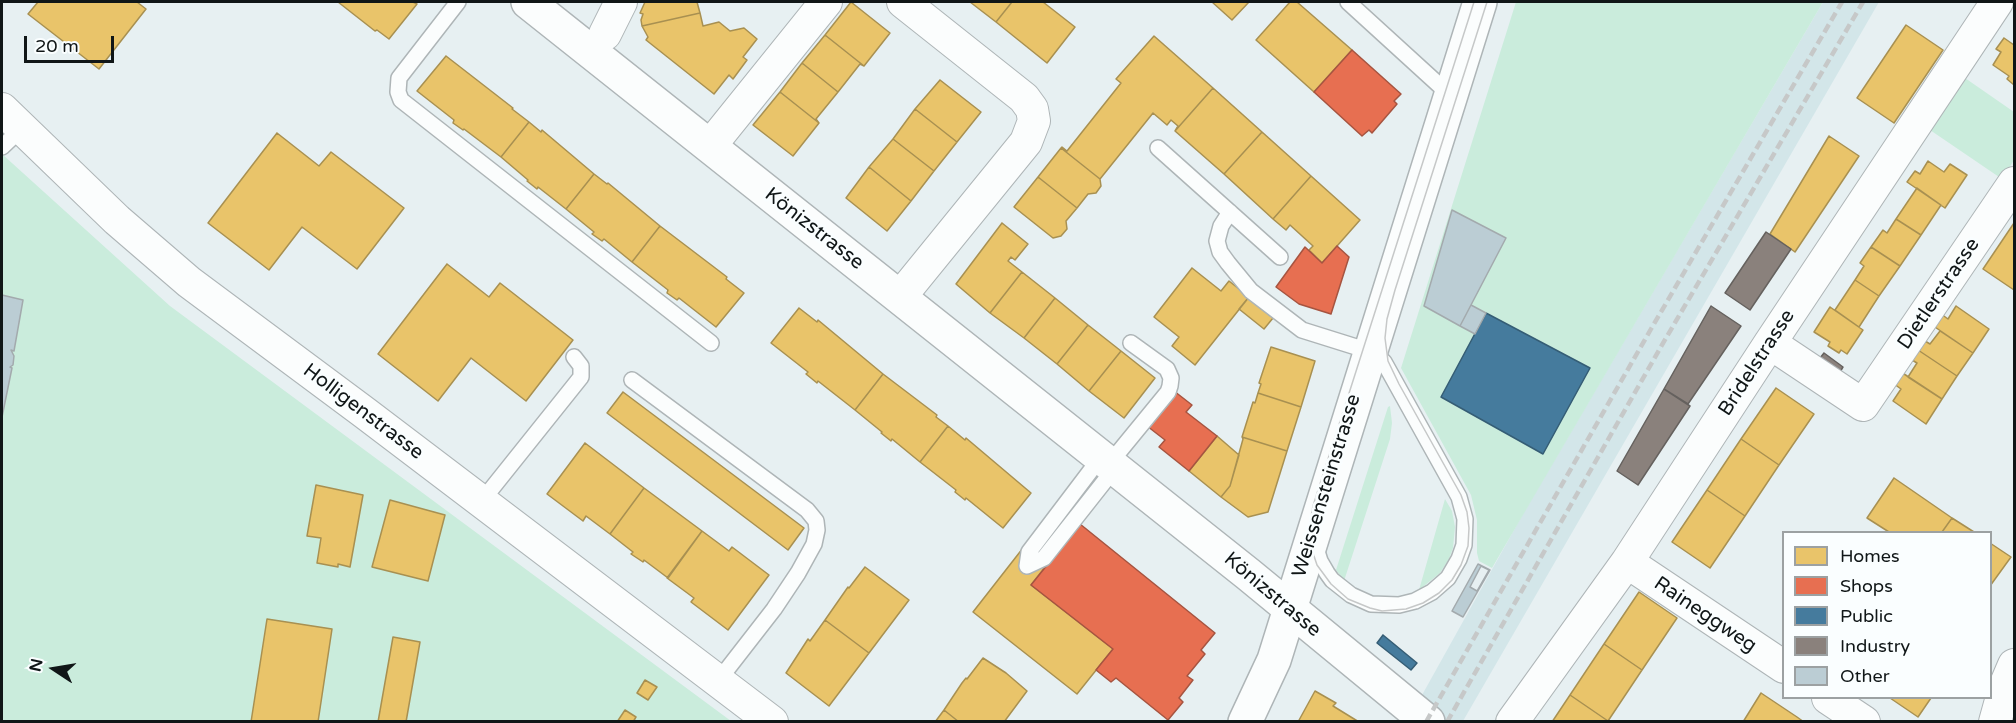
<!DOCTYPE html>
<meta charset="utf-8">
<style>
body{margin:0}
#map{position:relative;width:2016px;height:723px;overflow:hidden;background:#e7f0f2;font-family:"Varela Round",sans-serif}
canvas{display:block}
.frame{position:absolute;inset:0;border:3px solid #101617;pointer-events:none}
.legend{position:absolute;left:1782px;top:531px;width:210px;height:168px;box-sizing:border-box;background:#fafeff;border:2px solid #9ca1a2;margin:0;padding:8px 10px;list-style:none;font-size:18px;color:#101617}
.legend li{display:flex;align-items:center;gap:12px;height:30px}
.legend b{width:30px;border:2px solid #9ca1a2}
.north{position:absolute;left:24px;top:639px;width:60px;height:60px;-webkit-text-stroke:4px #fafeff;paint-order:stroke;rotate:282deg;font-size:16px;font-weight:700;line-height:24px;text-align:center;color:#101617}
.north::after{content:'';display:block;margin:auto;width:21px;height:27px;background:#101617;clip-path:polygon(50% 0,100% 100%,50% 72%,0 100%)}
.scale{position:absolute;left:24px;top:36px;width:90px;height:27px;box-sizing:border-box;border:3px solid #101617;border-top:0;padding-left:8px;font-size:18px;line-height:21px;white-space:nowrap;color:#101617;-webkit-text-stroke:4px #fafeff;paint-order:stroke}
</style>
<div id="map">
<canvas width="2016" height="723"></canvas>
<div class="frame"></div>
<ul class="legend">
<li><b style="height:16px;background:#e9c46a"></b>Homes</li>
<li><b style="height:16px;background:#e76f51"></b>Shops</li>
<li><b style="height:16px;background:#457b9d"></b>Public</li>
<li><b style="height:16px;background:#8a817c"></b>Industry</li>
<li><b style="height:16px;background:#bbcdd4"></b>Other</li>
</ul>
<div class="north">N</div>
<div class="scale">20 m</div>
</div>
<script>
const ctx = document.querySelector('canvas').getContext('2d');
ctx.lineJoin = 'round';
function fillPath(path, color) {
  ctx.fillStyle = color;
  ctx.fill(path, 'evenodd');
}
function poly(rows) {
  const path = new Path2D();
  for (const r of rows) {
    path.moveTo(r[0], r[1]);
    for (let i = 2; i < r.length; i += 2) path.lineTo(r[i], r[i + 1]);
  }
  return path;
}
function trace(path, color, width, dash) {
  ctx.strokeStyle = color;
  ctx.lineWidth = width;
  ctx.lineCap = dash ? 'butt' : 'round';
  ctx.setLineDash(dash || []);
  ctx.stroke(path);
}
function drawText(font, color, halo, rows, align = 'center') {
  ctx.font = font + ' "Varela Round",sans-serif';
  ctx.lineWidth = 6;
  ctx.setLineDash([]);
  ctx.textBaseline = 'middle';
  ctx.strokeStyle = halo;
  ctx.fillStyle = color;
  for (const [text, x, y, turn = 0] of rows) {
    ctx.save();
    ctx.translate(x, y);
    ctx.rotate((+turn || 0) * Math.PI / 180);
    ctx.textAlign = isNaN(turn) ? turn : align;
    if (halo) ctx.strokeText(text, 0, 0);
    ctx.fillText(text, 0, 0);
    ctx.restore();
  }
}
const built = poly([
 [1823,2,1879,2,1463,721,1407,722,1524,512]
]);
const green = poly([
 [1516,2,1823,2,1492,568,1479,561,1477,553,1477,520,1471,495,1401,368],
 [1965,78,2014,112,2014,160,2002,179,1930,130],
 [2,154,170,306,731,721,2,721],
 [1390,406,1392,423,1390,439,1344,581,1336,570,1388,407],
 [1445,499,1452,511,1455,527,1453,548,1449,559,1440,573,1419,590]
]);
const homes = poly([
 [38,2,137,2,146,9,99,69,28,14,38,2],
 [338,2,413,2,417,4,389,39,377,30,375,31,338,2],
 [645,2,697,2,700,13,642,26,641,20,643,14,640,13,645,2],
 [851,2,890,33,864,66,825,35,851,2],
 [970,2,1012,2,996,22,970,2],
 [1012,2,1043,2,1075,27,1047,63,996,22,1012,2],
 [1212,2,1249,2,1232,20,1212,2],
 [1290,2,1297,2,1352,50,1314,92,1256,40,1290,2],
 [700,13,703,26,719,22,730,31,744,28,757,39,743,57,747,60,733,79,729,75,714,94,646,40,648,37,642,26,700,13],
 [1906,25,1943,50,1894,123,1857,98,1906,25],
 [825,35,864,66,860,64,838,92,802,63,825,35],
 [1154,36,1213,88,1175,131,1178,126,1171,120,1167,125,1153,113,1100,179,1061,148,1062,147,1067,151,1121,83,1116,79,1154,36],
 [2004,38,2014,45,2014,85,2007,79,2009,76,1993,65,2001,52,1996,49,2004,38],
 [446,56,513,108,512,109,529,122,501,157,464,129,463,130,453,123,454,120,417,91,446,56],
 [802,63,838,92,816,119,819,123,780,92,802,63],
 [940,80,981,112,957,142,915,109,940,80],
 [1213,88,1262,132,1224,174,1175,131,1213,88],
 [780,92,819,123,793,156,753,125,780,92],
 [915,109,957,142,934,171,893,139,915,109],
 [529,122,541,132,542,130,594,174,566,209,538,187,537,189,527,181,528,180,501,157,529,122],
 [1262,132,1311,176,1273,219,1224,174,1262,132],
 [277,133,319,166,331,152,404,208,357,269,302,227,269,270,208,223,277,133],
 [1829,136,1859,156,1795,252,1770,234,1829,136],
 [893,139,934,171,911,201,869,167,893,139],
 [1061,148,1100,179,1101,186,1096,193,1088,194,1077,208,1038,177,1061,148],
 [1928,161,1944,172,1950,164,1967,175,1945,208,1907,182,1915,171,1920,174,1928,161],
 [869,167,911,201,887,231,846,198,869,167],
 [594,174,607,184,608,183,660,226,632,262,604,239,602,241,592,234,594,232,566,209,594,174],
 [1311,176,1360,220,1322,263,1309,250,1313,246,1290,225,1286,230,1273,219,1311,176],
 [1038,177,1077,208,1066,221,1067,229,1061,236,1053,238,1014,207,1038,177],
 [1917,188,1941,205,1921,235,1896,219,1917,188],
 [1896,219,1921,235,1900,266,1871,247,1883,230,1887,233,1896,219],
 [1002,223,1028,244,1015,260,1011,257,1008,261,1022,272,990,313,956,284,1002,223],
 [2014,223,2014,290,1983,269,2014,223],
 [660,226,727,277,726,279,744,293,716,327,679,298,677,300,667,293,668,290,632,262,660,226],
 [1871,247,1900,266,1879,296,1855,280,1864,266,1860,263,1871,247],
 [447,264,489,297,500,283,573,340,526,401,471,358,438,401,378,354,447,264],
 [1192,268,1221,291,1229,281,1249,297,1195,365,1172,346,1179,337,1154,317,1192,268],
 [1022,272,1055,298,1024,338,990,313,1022,272],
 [1855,280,1879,296,1859,327,1835,310,1855,280],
 [1055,298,1088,325,1057,364,1024,338,1055,298],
 [1248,298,1273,318,1264,329,1239,309,1248,298],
 [1956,306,1989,329,1973,353,1929,323,1937,311,1948,319,1956,306],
 [1830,307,1863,330,1847,354,1841,350,1839,353,1828,346,1830,342,1814,332,1830,307],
 [799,308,817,322,818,320,883,374,855,410,818,381,817,383,806,374,808,372,771,343,799,308],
 [1088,325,1121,351,1089,391,1057,364,1088,325],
 [1940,331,1973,353,1957,376,1918,350,1925,341,1930,344,1940,331],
 [1271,347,1315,361,1301,407,1258,393,1261,384,1259,383,1271,347],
 [1918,350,1957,376,1942,399,1908,377,1917,363,1912,360,1918,350],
 [1121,351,1155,378,1124,418,1089,391,1121,351],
 [1898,370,1942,399,1926,424,1893,401,1901,389,1890,381,1898,370],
 [883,374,937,415,936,417,948,426,920,462,892,439,891,441,881,433,882,432,855,410,883,374],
 [1776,388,1814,414,1779,465,1741,439,1776,388],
 [623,392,804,528,788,550,607,413,623,392],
 [1258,393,1301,407,1287,451,1242,437,1253,402,1255,403,1258,393],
 [948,426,965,440,966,438,1031,493,1003,528,966,498,965,500,955,492,956,490,920,462,948,426],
 [1217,436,1239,455,1230,486,1221,497,1189,471,1217,436],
 [1242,437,1287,451,1268,512,1248,517,1221,497,1230,486,1243,439,1242,437],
 [1741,439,1779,465,1745,516,1707,490,1741,439],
 [585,443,644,488,610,534,586,516,583,521,547,494,585,443],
 [1894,478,1952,518,1942,532,1889,532,1867,518,1894,478],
 [316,485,363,495,350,567,338,564,338,567,317,563,321,538,307,536,316,485],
 [644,488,702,531,668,578,644,560,643,562,631,554,633,552,610,534,644,488],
 [1707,490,1745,516,1710,568,1672,542,1707,490],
 [390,500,445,515,428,581,372,567,390,500],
 [1952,518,1974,532,1942,532,1952,518],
 [702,531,729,551,732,547,769,575,728,630,691,602,694,598,667,578,702,531],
 [1990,543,2011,557,1990,586,1990,543],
 [1023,548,1046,566,1031,585,1113,649,1077,694,973,612,1023,548],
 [865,567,909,600,869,653,825,620,848,587,849,588,865,567],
 [1639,592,1677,618,1642,670,1604,644,1639,592],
 [267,619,332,629,318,722,251,722,267,619],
 [825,620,869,653,829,706,786,673,808,639,810,641,825,620],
 [393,637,420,642,406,722,378,722,393,637],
 [1604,644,1642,670,1608,721,1570,695,1604,644],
 [983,658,1006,673,1027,691,1004,722,959,722,944,710,962,683,966,678,967,679,983,658],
 [645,680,657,687,648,700,637,693,645,680],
 [1315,691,1336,703,1333,706,1359,722,1298,722,1315,691],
 [1761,693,1797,717,1804,722,1743,722,1761,693],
 [1570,695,1608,721,1608,722,1552,722,1570,695],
 [1890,698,1931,698,1918,717,1890,698],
 [625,710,636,717,633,722,617,722,625,710],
 [944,710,959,722,935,722,944,710]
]);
const shops = poly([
 [1352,50,1401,94,1394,101,1397,104,1372,133,1369,130,1362,136,1314,92,1352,50],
 [1337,246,1349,257,1331,314,1299,304,1276,287,1305,247,1322,263,1337,246],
 [1174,391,1192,405,1186,412,1217,436,1189,471,1159,447,1165,440,1147,426,1174,391],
 [1080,524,1215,633,1201,650,1205,654,1187,676,1193,680,1179,698,1183,702,1168,720,1116,678,1111,682,1096,670,1113,649,1031,585,1080,524]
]);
const public = poly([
 [1486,313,1590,368,1543,454,1441,397,1486,313],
 [1383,635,1417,663,1411,670,1377,643,1383,635]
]);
const industry = poly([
 [1766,232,1791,249,1750,310,1725,293,1766,232],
 [1711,306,1741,326,1688,404,1664,389,1711,306],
 [1824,353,1843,367,1837,377,1816,363,1824,353],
 [1664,389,1690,406,1638,485,1617,471,1664,389]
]);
const building = poly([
 [1452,210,1506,238,1460,326,1424,306,1452,210],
 [2,295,23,300,14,351,11,350,14,356,13,365,10,367,12,368,2,417,2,295],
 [1471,305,1486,313,1475,334,1460,326,1471,305],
 [1478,564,1490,570,1463,617,1452,611,1478,564],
 [1481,566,1489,570,1477,591,1470,587,1481,566]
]);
const service = poly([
 [458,2,399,78,398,92,401,100,711,343],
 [1348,2,1450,95],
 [2,147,21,129],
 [1158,148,1280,257],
 [1230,212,1221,226,1217,241,1220,252,1228,263,1251,291,1302,330,1369,351,1377,355,1384,362,1459,497,1465,519,1464,545,1459,559,1448,578,1432,592,1415,601,1399,605,1371,604,1351,595,1332,580,1327,573,1320,561,1315,545],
 [632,380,807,510,816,521,817,530,814,544,798,573,774,609,718,681],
 [1101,457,1029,552,1027,566,1044,558,1115,468],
 [1109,464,1168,392,1170,386,1171,378,1167,369,1131,343],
 [481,502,581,377,581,366,574,357]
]);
const minor = poly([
 [605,34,621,2],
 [2,109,117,220,189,282,365,413,772,722],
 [710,146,826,2],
 [900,297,1026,142,1034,121,1032,109,1024,98,903,2],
 [1770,343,1863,405,2014,183],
 [1627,562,1784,667],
 [1828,698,1864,722],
 [1512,722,1627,562,1770,343,1997,2],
 [1995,722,2005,686,2014,665]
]);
const secondary = poly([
 [528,2,1248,574,1428,722],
 [1245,722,1274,660,1480,2]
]);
const tram = poly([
 [1474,2,1313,506,1310,523,1314,556,1317,565,1331,584,1348,599,1370,608,1382,611,1406,609,1423,603,1439,593,1452,580,1461,565,1468,546,1469,528,1467,512,1461,495,1399,384,1388,361,1385,338,1387,319,1395,290,1487,2]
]);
const rail = poly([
 [1426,722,1651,329,1842,2],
 [1447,722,1666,338,1863,2]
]);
const streetNames = [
 ["Könizstrasse",814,229,38],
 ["Dietlerstrasse",1939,294,-56],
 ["Bridelstrasse",1757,363,-57],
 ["Holligenstrasse",363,412,37],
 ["Weissensteinstrasse",1327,486,-73],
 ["Könizstrasse",1272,595,40],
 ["Raineggweg",1705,615,34]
];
fillPath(built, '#d3e6e9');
fillPath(green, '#caecdc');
fillPath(homes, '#e9c46a');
trace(homes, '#a89051', 1.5);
fillPath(shops, '#e76f51');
trace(shops, '#a65440', 1.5);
fillPath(public, '#457b9d');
trace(public, '#355d75', 1.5);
fillPath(industry, '#8a817c');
trace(industry, '#65615e', 1.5);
fillPath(building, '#bbcdd4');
trace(building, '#a3aaad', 1.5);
trace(service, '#aeb5b7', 18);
trace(minor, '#aeb5b7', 34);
trace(secondary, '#aeb5b7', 36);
trace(service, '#fbfdfd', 15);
trace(minor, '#fbfdfd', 32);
trace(secondary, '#fbfdfd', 33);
trace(tram, '#c6c8c8', 1.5);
trace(rail, '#c6c8c8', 4.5, [9, 4.5]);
drawText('20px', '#101617', '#fafeff', streetNames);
</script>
